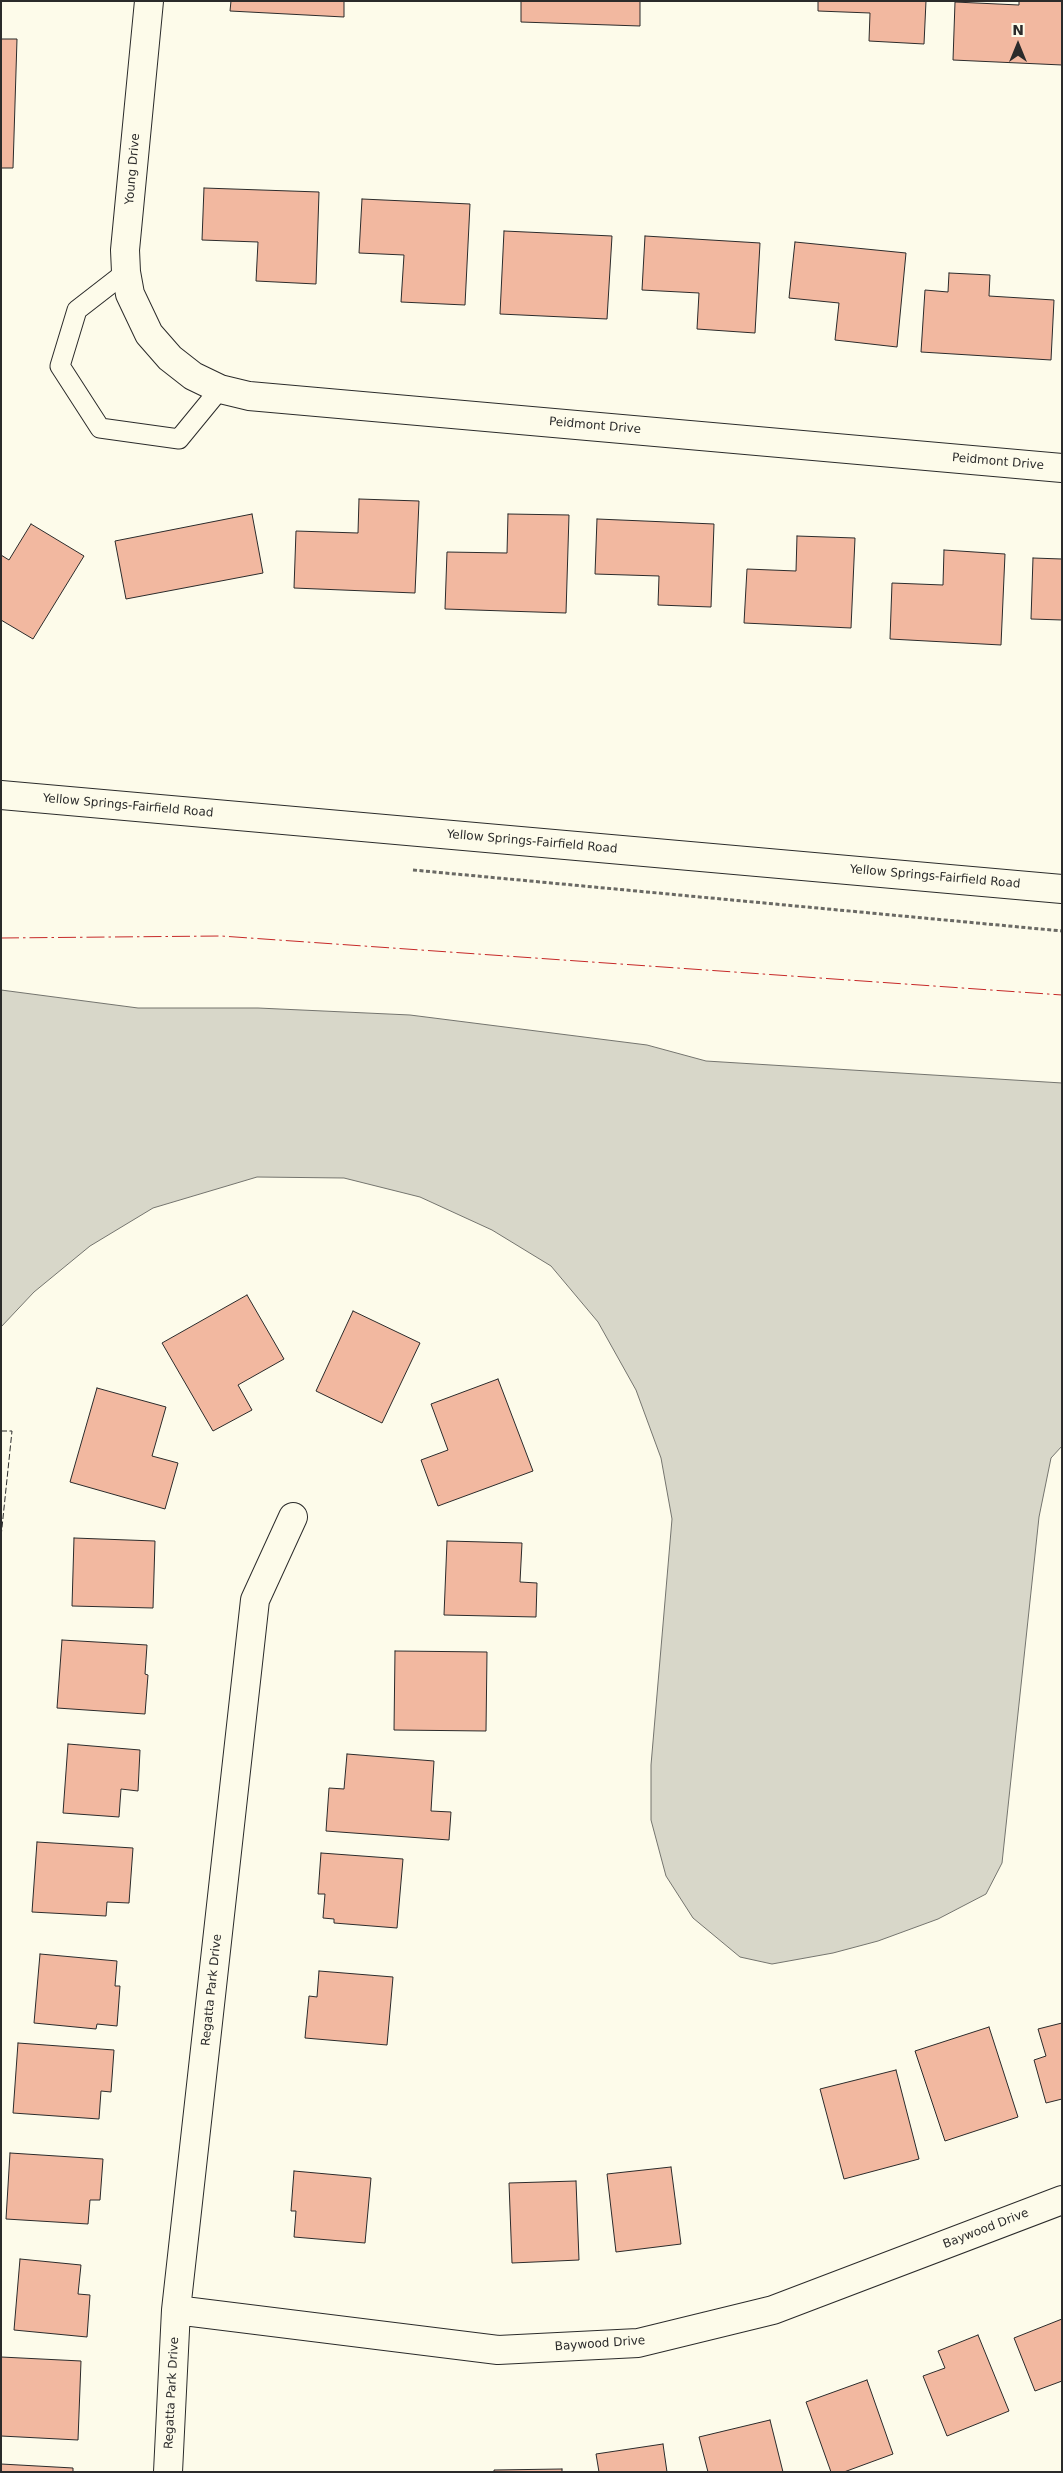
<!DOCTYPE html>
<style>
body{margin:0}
#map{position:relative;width:1063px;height:2473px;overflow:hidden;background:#fdfbea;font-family:"DejaVu Sans",sans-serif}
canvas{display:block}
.frame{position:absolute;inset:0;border:2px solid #2b2b2b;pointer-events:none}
.north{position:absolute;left:993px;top:20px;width:50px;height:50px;-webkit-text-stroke:4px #fdfbea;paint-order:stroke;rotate:0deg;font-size:14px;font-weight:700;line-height:20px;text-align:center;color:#2b2b2b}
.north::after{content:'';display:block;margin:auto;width:18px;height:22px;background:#2b2b2b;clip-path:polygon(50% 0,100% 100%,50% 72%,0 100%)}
</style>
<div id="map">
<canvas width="1063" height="2473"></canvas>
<div class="frame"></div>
<div class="north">N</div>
</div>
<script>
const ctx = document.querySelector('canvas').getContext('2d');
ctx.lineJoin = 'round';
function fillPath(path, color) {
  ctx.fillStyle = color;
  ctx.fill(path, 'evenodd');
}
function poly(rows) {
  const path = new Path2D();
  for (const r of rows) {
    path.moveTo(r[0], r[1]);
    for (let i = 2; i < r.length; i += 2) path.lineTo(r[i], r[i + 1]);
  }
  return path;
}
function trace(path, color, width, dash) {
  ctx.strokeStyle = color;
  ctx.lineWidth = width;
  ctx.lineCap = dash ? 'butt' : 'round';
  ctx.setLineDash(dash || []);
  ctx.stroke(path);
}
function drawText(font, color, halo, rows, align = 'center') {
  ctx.font = font + ' "DejaVu Sans",sans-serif';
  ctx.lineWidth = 4;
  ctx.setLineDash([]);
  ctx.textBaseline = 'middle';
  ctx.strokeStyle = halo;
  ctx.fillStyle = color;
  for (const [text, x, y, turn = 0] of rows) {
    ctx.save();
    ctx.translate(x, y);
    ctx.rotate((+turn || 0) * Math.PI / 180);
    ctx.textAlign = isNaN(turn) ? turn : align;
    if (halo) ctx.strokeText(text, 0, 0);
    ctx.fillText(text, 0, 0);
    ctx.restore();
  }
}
const water = poly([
 [1,990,138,1008,258,1008,410,1015,647,1045,706,1061,1062,1083,1062,1446,1051,1458,1039,1517,1002,1863,986,1894,938,1919,878,1941,833,1953,772,1964,740,1957,693,1918,666,1876,651,1820,651,1765,672,1519,661,1458,636,1390,598,1322,551,1266,492,1230,420,1197,344,1178,257,1177,153,1208,90,1246,34,1292,1,1327,1,990]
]);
const building = poly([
 [231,1,344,1,344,17,230,11,231,1],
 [521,1,640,1,640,26,521,22,521,1],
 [818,1,926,1,924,44,869,41,870,13,818,11,818,1],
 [1019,1,1062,1,1062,65,953,60,955,2,1019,5,1019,1],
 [1,39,17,39,13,168,1,168,1,39],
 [204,188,319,192,316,284,256,281,258,242,202,240,204,188],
 [362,199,470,204,465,305,401,302,404,255,359,253,362,199],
 [504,231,612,236,607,319,500,314,504,231],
 [645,236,760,243,755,333,697,329,699,293,642,290,645,236],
 [795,242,906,253,897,347,835,340,839,303,789,298,795,242],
 [949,273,990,275,989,296,1054,300,1051,360,921,352,925,290,948,292,949,273],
 [359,499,419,501,415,593,294,588,296,531,358,533,359,499],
 [252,514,263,573,126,599,115,541,252,514],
 [508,514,569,515,566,613,445,609,447,552,507,553,508,514],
 [597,519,714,524,711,607,658,605,659,576,595,574,597,519],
 [31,524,84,556,33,639,1,620,1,555,9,560,31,524],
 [797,536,855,538,851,628,744,623,747,569,796,571,797,536],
 [944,550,1005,554,1001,645,890,639,892,583,943,585,944,550],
 [1033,558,1062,559,1062,620,1031,619,1033,558],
 [247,1295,284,1359,238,1385,252,1410,213,1431,162,1343,247,1295],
 [353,1311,420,1343,382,1423,316,1391,353,1311],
 [498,1379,533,1471,438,1506,421,1460,448,1450,431,1404,498,1379],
 [97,1388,166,1407,152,1456,178,1463,165,1509,70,1482,97,1388],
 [74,1538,155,1541,153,1608,72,1606,74,1538],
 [447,1541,522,1543,520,1582,537,1583,536,1617,444,1615,447,1541],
 [62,1640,147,1645,145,1674,148,1675,145,1714,57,1708,62,1640],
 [395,1651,487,1652,486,1731,394,1730,395,1651],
 [68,1744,140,1750,138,1791,121,1789,119,1817,63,1813,68,1744],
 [347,1754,434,1761,431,1811,451,1812,449,1840,326,1831,329,1788,344,1789,347,1754],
 [37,1842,133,1848,129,1903,107,1902,106,1916,32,1912,37,1842],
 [321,1853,403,1859,397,1928,334,1923,334,1919,323,1918,325,1894,318,1894,321,1853],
 [40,1954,117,1961,115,1986,120,1986,117,2026,97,2024,96,2029,34,2023,40,1954],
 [319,1971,393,1977,387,2045,305,2038,309,1996,317,1997,319,1971],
 [1062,2023,1062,2099,1046,2103,1034,2060,1046,2056,1038,2029,1062,2023],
 [989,2027,1018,2117,945,2141,915,2051,989,2027],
 [18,2043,114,2050,111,2092,101,2091,99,2119,13,2113,18,2043],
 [896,2070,919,2159,844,2179,820,2089,896,2070],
 [10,2153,103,2159,100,2200,90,2200,88,2224,6,2219,10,2153],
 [671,2167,681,2244,616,2252,607,2174,671,2167],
 [294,2171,371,2178,365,2243,294,2237,296,2211,291,2211,294,2171],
 [576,2181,579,2260,512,2263,509,2183,576,2181],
 [20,2259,81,2265,78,2294,90,2295,87,2337,14,2330,20,2259],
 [1062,2319,1062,2381,1035,2391,1014,2338,1062,2319],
 [978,2335,1009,2411,947,2436,923,2376,945,2368,938,2351,978,2335],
 [1,2357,81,2361,78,2440,1,2436,1,2357],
 [867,2380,893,2454,844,2472,831,2472,806,2402,867,2380],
 [770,2420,783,2472,708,2472,699,2437,770,2420],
 [663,2444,667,2472,599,2472,596,2454,663,2444],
 [1,2464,73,2468,73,2472,1,2472,1,2464],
 [562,2469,562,2472,494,2472,494,2470,562,2469]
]);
const path = poly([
 [413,870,1062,931]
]);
const lane = poly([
 [126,272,77,310,60,366,100,428,179,439,220,389]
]);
const street = poly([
 [149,1,125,250,126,272,130,294,149,334,170,358,193,376,220,389,249,396,1062,468],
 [176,2310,498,2350,638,2343,773,2310,1062,2200],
 [168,2472,176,2310,255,1600,293,1517]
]);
const secondary = poly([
 [1,795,1062,889]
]);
const fence = poly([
 [1,1431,12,1431,1,1537]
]);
const power = poly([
 [1,938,221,936,1062,995]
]);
const streetNames = [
 ["Young Drive",133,169,-85],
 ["Peidmont Drive",595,426,5],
 ["Peidmont Drive",998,462,5],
 ["Yellow Springs-Fairfield Road",128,806,5],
 ["Yellow Springs-Fairfield Road",532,842,5],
 ["Yellow Springs-Fairfield Road",935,877,5],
 ["Regatta Park Drive",212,1990,-84],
 ["Baywood Drive",986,2229,-21],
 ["Baywood Drive",600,2344,-4],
 ["Regatta Park Drive",172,2393,-87]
];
fillPath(water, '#d8d7c9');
trace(water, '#74746e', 1);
fillPath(building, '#f2b8a0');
trace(building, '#2b2b2b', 1);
trace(lane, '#2b2b2b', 21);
trace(street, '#2b2b2b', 30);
trace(secondary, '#2b2b2b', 30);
trace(path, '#6a6964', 3, [4, 2.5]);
trace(lane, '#fdfbea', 19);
trace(street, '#fdfbea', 28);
trace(secondary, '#fdfbea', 28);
trace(fence, '#2b2b2b', 1, [6, 2.5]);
trace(power, '#c62828', 1, [18, 4, 2.5, 4]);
drawText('12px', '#2b2b2b', '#fdfbea', streetNames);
</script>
